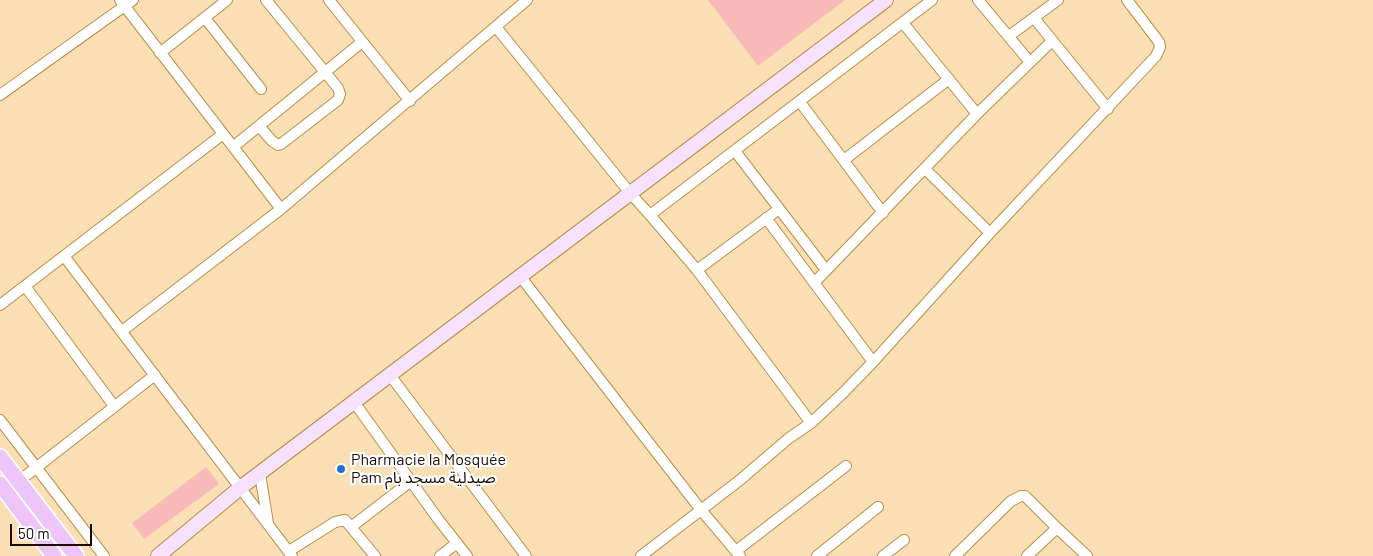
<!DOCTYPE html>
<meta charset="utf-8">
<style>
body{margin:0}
#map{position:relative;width:1373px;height:556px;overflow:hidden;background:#fadfb5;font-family:Barlow,sans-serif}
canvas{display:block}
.scale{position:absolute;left:10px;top:524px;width:82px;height:22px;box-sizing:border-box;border:2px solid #1a0d00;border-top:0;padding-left:6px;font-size:15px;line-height:18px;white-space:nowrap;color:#1a0d00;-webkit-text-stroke:4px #fff;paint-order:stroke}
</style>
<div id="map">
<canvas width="1373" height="556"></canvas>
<div class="scale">50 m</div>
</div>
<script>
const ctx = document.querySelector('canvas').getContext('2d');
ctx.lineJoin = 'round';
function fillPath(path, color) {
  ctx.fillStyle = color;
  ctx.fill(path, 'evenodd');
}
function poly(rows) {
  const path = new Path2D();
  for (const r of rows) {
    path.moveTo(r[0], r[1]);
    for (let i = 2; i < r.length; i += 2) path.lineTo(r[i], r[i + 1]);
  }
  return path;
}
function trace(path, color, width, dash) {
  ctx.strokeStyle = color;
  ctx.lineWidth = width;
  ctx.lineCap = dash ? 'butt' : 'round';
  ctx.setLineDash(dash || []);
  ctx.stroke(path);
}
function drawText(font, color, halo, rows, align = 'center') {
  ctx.font = font + ' Barlow,"Noto Sans Arabic",sans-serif';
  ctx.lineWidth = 4.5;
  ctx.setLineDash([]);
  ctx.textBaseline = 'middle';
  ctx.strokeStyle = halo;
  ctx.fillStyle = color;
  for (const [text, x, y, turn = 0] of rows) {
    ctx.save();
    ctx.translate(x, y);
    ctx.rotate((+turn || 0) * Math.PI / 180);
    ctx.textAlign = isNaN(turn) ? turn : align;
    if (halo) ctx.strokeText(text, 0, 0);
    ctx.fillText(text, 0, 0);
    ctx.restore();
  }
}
const green = poly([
 [708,0,845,0,758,66],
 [206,467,219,484,144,539,132,523]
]);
const minor = poly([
 [120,0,281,209],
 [329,0,410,101],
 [978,0,1029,61],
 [205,18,261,89],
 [1034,18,1108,109],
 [903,23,977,114],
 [496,27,630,193,650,215,697,270,811,423],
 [1009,36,1058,0],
 [160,53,227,0],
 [0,95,133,0],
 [800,102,883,213],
 [259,126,272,141,278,145,281,144,338,100,340,94,338,88,266,0],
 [233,147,362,42],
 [735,151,826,270],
 [844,160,949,79],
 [925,169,990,233],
 [650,215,932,0],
 [766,218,873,362],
 [64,256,292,556],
 [697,270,779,209],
 [520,276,701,510,740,556],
 [814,283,977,114,1052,41],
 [25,286,114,406],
 [0,305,223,134],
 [122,331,281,209,527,0],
 [390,375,526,556],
 [354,402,438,519,467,556],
 [0,420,104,556],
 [260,474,268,523],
 [19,481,155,375],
 [351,527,411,481],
 [289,551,335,522,345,520,375,556],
 [736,551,846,466],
 [440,556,457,543],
 [641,556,740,480,789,438,811,423,843,393,873,362,990,233,1156,56,1160,47,1159,42,1127,0],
 [817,556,878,507],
 [883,556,904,540],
 [955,556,1011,501,1021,496,1025,496,1057,528],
 [1027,556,1057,528,1087,556]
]);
const secondary = poly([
 [158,556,240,488,886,0]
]);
const primary = poly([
 [0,457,76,556],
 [0,484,54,556]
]);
const markers = [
 [341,469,5,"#236fda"]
];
const poiNames = [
 ["Pharmacie la Mosquée",351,460],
 ["Pam صيدلية مسجد بام",351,478]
];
fillPath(green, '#f9baba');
trace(minor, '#b98e46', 12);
trace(secondary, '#b98e46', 16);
trace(primary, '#fff', 18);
trace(minor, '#fff', 10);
trace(secondary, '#f6e2fc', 14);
trace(primary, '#edc5f9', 15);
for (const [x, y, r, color] of markers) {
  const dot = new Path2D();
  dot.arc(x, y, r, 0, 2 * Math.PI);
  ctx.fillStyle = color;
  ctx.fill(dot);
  trace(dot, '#fff', 2);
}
drawText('16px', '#1a0d00', '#fff', poiNames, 'left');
</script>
